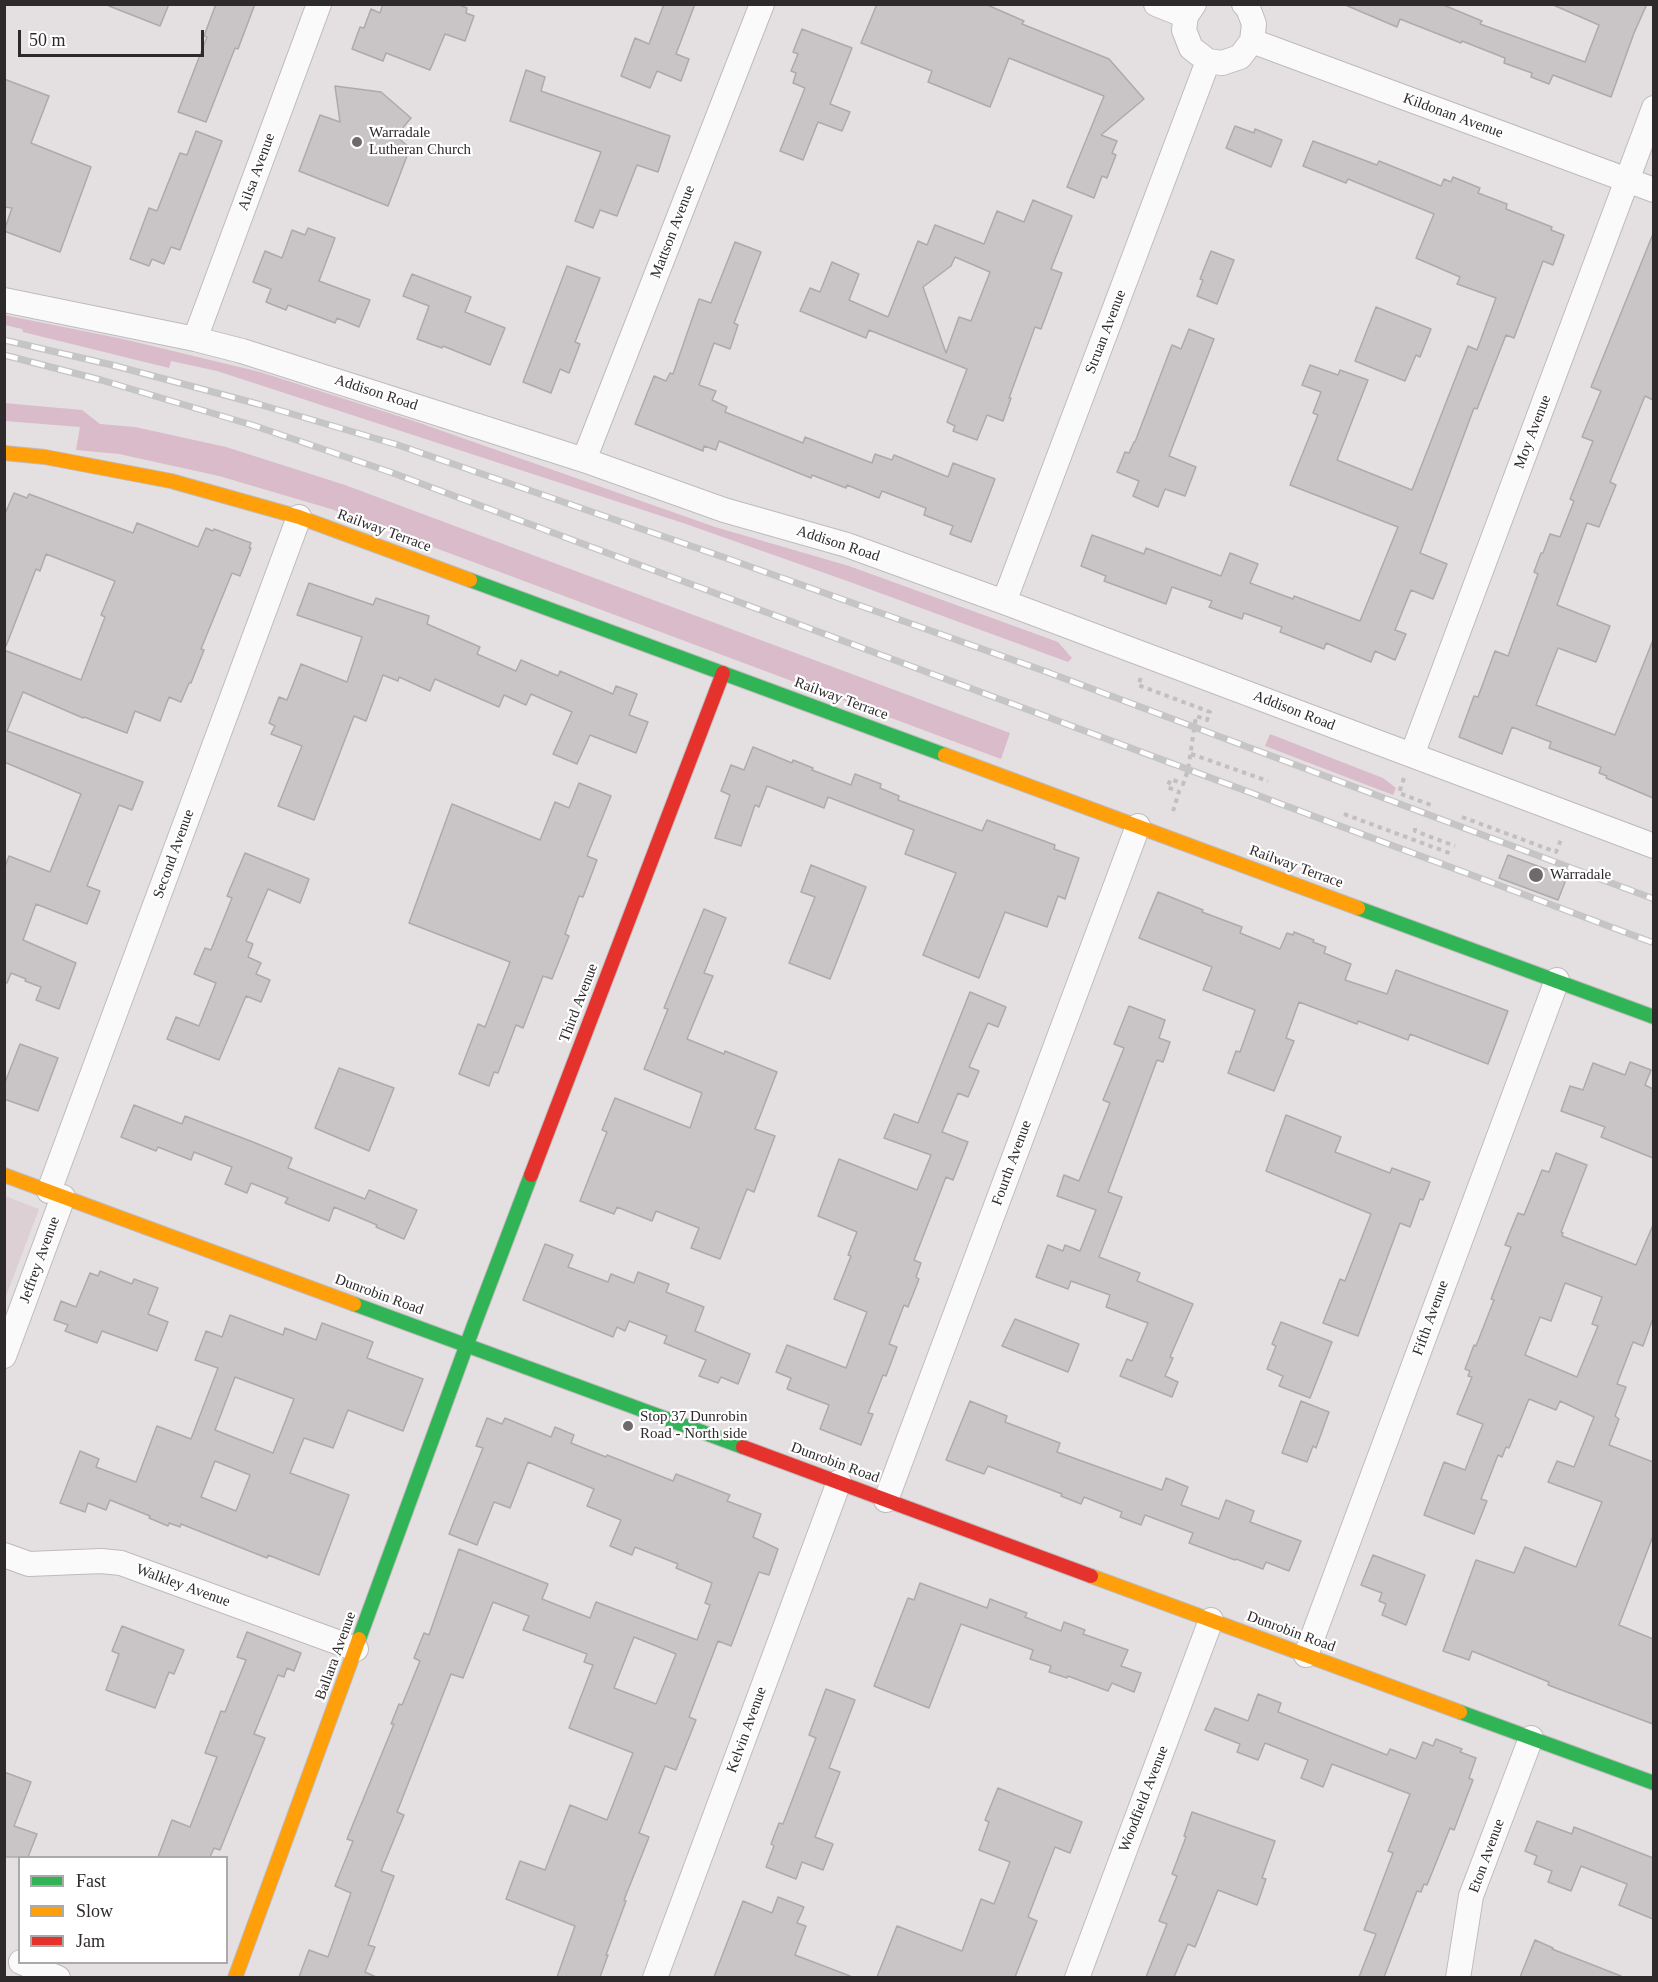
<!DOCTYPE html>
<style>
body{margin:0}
#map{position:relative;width:1658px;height:1982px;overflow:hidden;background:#e4dfe1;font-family:"Times New Roman",serif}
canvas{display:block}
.frame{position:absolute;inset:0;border:6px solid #2e2a2c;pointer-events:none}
.legend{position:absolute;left:18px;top:1856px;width:210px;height:108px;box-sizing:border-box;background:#fff;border:2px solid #abaaab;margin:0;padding:8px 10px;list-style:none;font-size:18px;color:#2e2a2c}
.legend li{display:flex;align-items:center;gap:12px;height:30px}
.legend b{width:30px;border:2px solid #abaaab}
.scale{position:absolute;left:18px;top:30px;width:186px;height:27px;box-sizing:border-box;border:3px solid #2e2a2c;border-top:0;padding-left:8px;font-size:18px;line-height:21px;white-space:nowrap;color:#2e2a2c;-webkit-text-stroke:4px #fff;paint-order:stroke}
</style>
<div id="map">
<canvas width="1658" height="1982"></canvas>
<div class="frame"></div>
<ul class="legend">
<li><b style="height:8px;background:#30b455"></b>Fast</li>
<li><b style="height:8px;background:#ff9f0a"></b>Slow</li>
<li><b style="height:8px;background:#e5322d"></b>Jam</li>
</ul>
<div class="scale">50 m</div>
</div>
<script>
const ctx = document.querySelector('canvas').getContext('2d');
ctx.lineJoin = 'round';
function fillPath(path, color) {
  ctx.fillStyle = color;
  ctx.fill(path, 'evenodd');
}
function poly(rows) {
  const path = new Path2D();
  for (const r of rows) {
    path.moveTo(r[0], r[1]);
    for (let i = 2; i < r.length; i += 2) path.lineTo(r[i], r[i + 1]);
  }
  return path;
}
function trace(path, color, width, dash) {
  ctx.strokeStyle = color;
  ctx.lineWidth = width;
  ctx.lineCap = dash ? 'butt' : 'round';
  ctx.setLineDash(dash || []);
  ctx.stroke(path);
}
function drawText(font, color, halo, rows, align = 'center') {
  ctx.font = font + ' "Times New Roman",serif';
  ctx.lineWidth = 4.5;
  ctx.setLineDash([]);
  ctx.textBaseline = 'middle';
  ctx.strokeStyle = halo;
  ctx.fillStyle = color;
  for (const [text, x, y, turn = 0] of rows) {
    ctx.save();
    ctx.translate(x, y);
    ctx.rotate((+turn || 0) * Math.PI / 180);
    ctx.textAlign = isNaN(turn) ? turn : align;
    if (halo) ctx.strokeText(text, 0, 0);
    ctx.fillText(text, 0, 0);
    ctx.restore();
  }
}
const built = poly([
 [5,1196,39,1209,5,1299]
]);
const green = poly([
 [4,315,123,339,260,372,414,421,715,527,849,566,1058,642,1072,658,1068,662,850,582,686,524,217,371,171,361,169,368,23,332,22,329,5,325],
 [4,403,82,410,100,424,135,427,226,447,345,485,1010,733,1001,759,331,509,219,476,119,454,76,450,80,427,5,421],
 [1270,734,1383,778,1396,788,1393,795,1265,746]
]);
const building = poly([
 [109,4,169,4,160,26,109,6,109,4],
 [216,4,255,4,238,49,235,48,206,122,178,112,207,37,204,36,216,4],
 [383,4,457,4,467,8,466,13,474,16,465,41,445,34,430,70,386,53,383,61,352,49,360,27,364,28,371,9,380,13,383,4],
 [664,4,695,4,676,54,689,59,681,81,657,71,650,88,621,76,635,38,649,44,664,4],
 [877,4,985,4,1024,21,1022,24,1109,59,1144,99,1101,135,1117,141,1112,153,1116,155,1107,178,1102,176,1094,198,1067,187,1104,96,1009,58,990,107,928,82,932,71,861,43,877,4],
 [1343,4,1441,4,1482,21,1480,24,1585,62,1599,25,1551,4,1647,4,1634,33,1611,97,1553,75,1549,84,1531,77,1532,73,1504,63,1505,58,1462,41,1461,43,1400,19,1397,27,1343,4],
 [802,29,852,48,830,104,850,112,842,131,818,122,803,160,780,151,805,88,793,83,796,73,791,71,798,54,793,52,802,29],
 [526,70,545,77,541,91,670,136,658,172,637,165,617,216,600,210,593,228,575,221,601,152,510,121,526,70],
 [4,79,49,96,31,143,91,167,60,252,4,231,12,208,4,207,4,79],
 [335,86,381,92,411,118,396,136,410,148,388,206,299,171,320,115,340,122,335,86],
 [1235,126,1254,133,1255,129,1282,140,1271,167,1226,148,1235,126],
 [196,131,222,141,180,250,171,247,164,264,152,259,149,266,130,259,149,208,157,211,180,153,187,155,196,131],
 [1313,141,1377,165,1379,161,1441,186,1444,179,1451,182,1453,177,1480,188,1478,193,1507,204,1506,209,1552,227,1551,230,1564,235,1553,265,1543,261,1514,338,1506,335,1477,409,1474,408,1420,553,1447,564,1433,599,1411,590,1395,630,1406,634,1395,660,1375,651,1371,662,1326,643,1324,649,1280,632,1282,627,1244,613,1242,619,1209,607,1212,601,1172,587,1166,604,1104,581,1106,576,1081,566,1092,535,1144,554,1146,548,1221,576,1230,553,1258,564,1250,583,1293,599,1294,596,1360,621,1398,527,1290,485,1318,415,1313,413,1321,392,1302,385,1310,365,1338,375,1340,370,1368,380,1337,460,1412,490,1468,346,1477,350,1496,298,1457,284,1460,277,1416,258,1434,214,1348,179,1346,183,1303,166,1313,141],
 [1033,200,1072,216,1051,269,1062,273,1041,329,1035,327,1009,398,1011,398,1003,421,987,415,977,440,953,431,955,426,947,422,967,369,869,330,866,338,800,311,810,288,820,292,832,262,859,274,849,300,888,317,918,241,927,245,935,225,984,244,997,211,1024,222,1033,200],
 [955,257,990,272,971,321,959,317,946,353,923,287,951,266,955,257],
 [308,228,335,238,319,281,370,300,359,327,337,318,335,323,288,305,286,310,266,302,271,289,253,282,265,251,282,258,292,230,305,235,308,228],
 [1653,234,1653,400,1645,396,1610,482,1616,485,1599,527,1587,523,1557,605,1610,626,1596,662,1558,648,1536,705,1615,735,1653,640,1653,798,1606,778,1607,776,1599,773,1601,767,1549,748,1551,742,1512,727,1502,754,1459,737,1474,696,1478,697,1495,651,1508,656,1538,574,1534,572,1541,553,1543,553,1550,534,1560,537,1574,501,1570,499,1593,441,1582,437,1601,391,1591,387,1653,234],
 [735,242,761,252,734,323,738,325,730,349,714,343,699,385,716,391,712,400,727,407,725,412,803,443,805,437,872,463,875,454,892,460,894,455,948,477,953,463,995,479,971,542,950,534,953,526,924,515,926,508,882,491,879,498,847,485,846,488,812,475,811,478,719,441,716,450,704,446,703,451,635,424,654,376,666,381,670,373,673,374,699,299,711,303,735,242],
 [1211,251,1234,260,1217,304,1197,296,1203,280,1200,279,1211,251],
 [567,266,600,278,575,342,580,344,569,373,560,369,551,393,523,382,567,266],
 [412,274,471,297,465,312,505,328,490,365,443,346,442,348,417,339,429,306,403,296,412,274],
 [1376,307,1431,329,1420,357,1416,355,1405,381,1355,361,1376,307],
 [1189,329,1214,339,1169,456,1196,467,1185,496,1165,489,1158,507,1133,496,1139,481,1117,472,1125,452,1129,453,1134,442,1135,442,1172,345,1181,349,1189,329],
 [14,493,27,498,29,494,133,533,137,523,198,547,206,528,213,531,214,529,251,543,249,548,251,548,240,576,232,573,201,649,204,650,191,683,189,683,181,702,169,697,160,721,135,711,127,733,84,717,83,718,23,692,7,731,143,782,132,810,119,805,87,886,100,891,87,924,36,904,23,940,76,963,59,1009,36,1000,41,987,25,981,26,979,11,973,7,983,4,983,4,869,9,856,50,872,81,794,4,762,4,650,81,680,105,617,101,615,115,581,46,554,40,571,36,569,6,646,4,646,4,516,14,493],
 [309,583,373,605,376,598,429,616,427,624,480,647,477,654,516,671,521,660,558,676,560,671,613,694,616,686,637,694,629,715,648,722,636,753,590,735,577,764,553,754,572,712,531,694,526,705,504,695,499,707,435,679,430,691,399,677,398,681,383,675,366,721,354,716,314,820,278,806,302,746,271,734,275,726,269,723,279,697,287,700,301,664,347,682,362,637,297,615,309,583],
 [753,747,792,763,793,760,813,768,812,770,851,785,855,774,881,784,880,788,899,796,898,800,982,831,987,820,1055,845,1054,849,1079,858,1065,899,1058,896,1047,927,1005,912,979,978,923,955,956,873,905,854,914,830,828,797,824,808,767,786,759,807,755,805,741,846,715,838,730,795,721,791,731,765,744,770,753,747],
 [579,783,611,796,587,856,597,860,583,897,579,896,565,934,569,936,552,979,543,976,523,1028,516,1025,498,1073,494,1072,489,1086,459,1074,478,1024,485,1027,510,962,409,923,452,804,540,840,555,802,569,808,579,783],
 [245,853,309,879,300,903,268,889,246,941,253,944,248,957,261,963,256,974,270,980,261,1002,246,996,219,1060,167,1039,176,1017,199,1026,216,983,194,974,205,948,211,950,232,898,227,896,245,853],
 [1508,855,1567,877,1558,900,1499,878,1508,855],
 [811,865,866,887,830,979,789,963,815,897,801,892,811,865],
 [1158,892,1203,910,1202,912,1242,927,1240,933,1280,949,1287,933,1293,935,1294,932,1314,940,1313,942,1326,947,1324,953,1351,964,1345,980,1387,994,1396,970,1508,1011,1488,1064,1410,1034,1408,1040,1358,1021,1357,1024,1299,1002,1286,1038,1294,1041,1274,1091,1228,1073,1236,1051,1240,1052,1255,1010,1203,990,1212,967,1139,938,1158,892],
 [704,909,726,918,704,973,713,976,687,1039,724,1054,725,1051,777,1072,755,1129,775,1136,754,1192,747,1189,720,1259,691,1248,699,1228,656,1211,652,1221,617,1207,614,1214,580,1201,607,1132,602,1130,615,1098,690,1128,702,1093,644,1069,668,1009,664,1008,704,909],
 [970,992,1006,1007,998,1027,988,1023,969,1067,979,1071,968,1097,958,1093,942,1132,968,1142,953,1180,946,1177,914,1260,921,1263,916,1277,919,1279,908,1307,904,1305,889,1344,897,1347,886,1376,883,1375,868,1413,873,1414,861,1445,820,1429,829,1405,787,1389,791,1378,776,1372,787,1345,846,1368,867,1312,834,1299,851,1256,848,1255,857,1232,818,1216,839,1159,917,1190,931,1155,884,1138,894,1114,918,1123,970,992],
 [1129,1006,1165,1020,1159,1038,1170,1042,1163,1062,1157,1060,1108,1192,1122,1197,1099,1257,1140,1273,1137,1281,1193,1304,1170,1357,1173,1358,1165,1376,1178,1382,1172,1397,1120,1376,1127,1359,1132,1361,1148,1323,1106,1307,1110,1295,1071,1281,1068,1289,1036,1277,1048,1245,1063,1251,1065,1245,1080,1251,1096,1210,1057,1196,1064,1175,1079,1181,1110,1103,1103,1100,1124,1048,1114,1044,1129,1006],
 [20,1044,58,1058,38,1111,4,1099,4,1085,20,1044],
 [1630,1062,1651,1070,1645,1085,1653,1089,1653,1158,1601,1137,1605,1127,1561,1111,1570,1086,1583,1090,1593,1063,1625,1075,1630,1062],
 [339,1068,394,1088,369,1151,315,1128,339,1068],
 [134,1105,182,1124,185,1116,253,1142,292,1158,288,1168,365,1199,369,1190,417,1210,404,1239,376,1227,377,1225,334,1207,329,1221,285,1203,288,1198,251,1183,247,1193,225,1184,232,1167,194,1152,191,1160,158,1147,156,1151,121,1137,134,1105],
 [1286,1115,1341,1137,1335,1152,1390,1173,1392,1168,1430,1182,1423,1200,1420,1199,1410,1227,1400,1223,1358,1336,1323,1323,1340,1279,1345,1281,1371,1214,1266,1171,1286,1115],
 [1556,1153,1587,1165,1561,1232,1563,1233,1562,1236,1636,1265,1653,1225,1653,1318,1643,1346,1633,1342,1617,1384,1626,1387,1615,1416,1619,1419,1609,1445,1653,1462,1653,1536,1619,1625,1653,1639,1653,1724,1548,1685,1549,1682,1472,1651,1469,1660,1443,1651,1476,1560,1514,1573,1525,1547,1576,1567,1602,1502,1548,1482,1557,1461,1574,1467,1594,1417,1560,1401,1556,1410,1529,1399,1509,1448,1506,1447,1502,1457,1498,1455,1481,1499,1487,1501,1474,1534,1424,1515,1444,1462,1465,1470,1483,1424,1457,1414,1472,1377,1468,1376,1470,1371,1465,1369,1474,1345,1476,1346,1494,1300,1491,1299,1511,1247,1505,1245,1518,1213,1524,1215,1542,1170,1549,1172,1556,1153],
 [1565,1283,1602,1297,1592,1324,1598,1326,1577,1377,1525,1355,1540,1317,1551,1321,1565,1283],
 [545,1244,573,1255,568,1267,608,1282,611,1274,634,1283,638,1272,669,1284,666,1292,704,1307,695,1331,750,1354,738,1384,721,1377,718,1383,699,1376,706,1360,664,1343,667,1336,629,1321,625,1331,617,1327,613,1337,523,1300,545,1244],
 [100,1271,132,1284,134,1279,158,1288,148,1314,168,1322,157,1351,102,1331,97,1343,65,1331,68,1325,54,1320,61,1301,76,1307,90,1273,98,1276,100,1271],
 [230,1315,283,1335,285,1328,316,1340,322,1323,373,1342,367,1358,423,1379,403,1431,348,1410,333,1448,304,1438,290,1473,349,1495,319,1575,268,1555,267,1558,181,1524,180,1527,169,1523,168,1526,149,1518,150,1516,110,1500,106,1510,88,1503,85,1512,60,1503,80,1451,99,1459,96,1467,136,1482,157,1426,191,1439,218,1368,195,1360,206,1331,222,1337,230,1315],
 [235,1377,294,1399,273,1453,215,1430,235,1377],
 [215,1461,250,1475,236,1511,201,1497,215,1461],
 [1015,1319,1079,1344,1068,1372,1002,1346,1015,1319],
 [1281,1322,1332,1342,1310,1398,1279,1386,1283,1376,1267,1369,1276,1346,1272,1344,1281,1322],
 [970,1401,1007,1416,1005,1422,1060,1443,1057,1452,1162,1490,1166,1478,1188,1487,1181,1505,1219,1519,1226,1500,1254,1511,1250,1522,1301,1541,1289,1571,1266,1562,1263,1569,1236,1559,1235,1560,1189,1543,1193,1533,1145,1515,1141,1525,1120,1517,1122,1512,1084,1497,1081,1504,1061,1496,1062,1494,988,1466,984,1474,946,1460,970,1401],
 [1301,1401,1329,1412,1316,1448,1313,1446,1307,1462,1282,1453,1301,1401],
 [487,1418,502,1424,505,1418,551,1437,555,1427,574,1435,571,1443,606,1457,607,1455,673,1481,676,1474,730,1495,727,1501,761,1514,753,1537,778,1549,769,1575,759,1572,731,1646,718,1641,689,1717,696,1720,676,1770,665,1766,639,1833,649,1837,624,1900,626,1901,606,1955,608,1955,600,1977,557,1977,575,1926,506,1899,520,1861,545,1870,570,1805,607,1820,633,1753,569,1728,593,1665,584,1662,587,1654,523,1630,529,1616,493,1602,463,1678,451,1674,397,1812,404,1815,381,1871,394,1876,368,1945,375,1947,365,1972,376,1977,299,1977,309,1950,328,1957,343,1915,351,1893,335,1886,353,1841,347,1839,394,1724,391,1724,399,1704,402,1705,420,1661,414,1658,424,1633,429,1635,459,1549,548,1584,542,1599,590,1618,596,1602,697,1640,710,1605,705,1603,712,1583,676,1568,678,1564,635,1547,632,1555,610,1546,621,1520,587,1506,594,1489,528,1462,510,1508,494,1502,477,1545,449,1534,483,1448,476,1446,487,1418],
 [634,1637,676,1654,656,1704,614,1688,634,1637],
 [1373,1555,1425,1575,1406,1625,1382,1615,1386,1604,1379,1601,1382,1593,1361,1585,1373,1555],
 [920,1583,987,1608,990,1599,1027,1613,1025,1617,1061,1631,1064,1622,1085,1630,1083,1634,1128,1650,1121,1666,1141,1673,1134,1692,1112,1683,1108,1691,1068,1676,1067,1678,1049,1672,1051,1666,1030,1659,1033,1650,961,1624,929,1708,874,1686,908,1598,914,1600,920,1583],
 [122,1626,184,1650,174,1674,169,1672,155,1708,106,1690,119,1654,112,1651,122,1626],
 [247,1632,301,1653,294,1671,287,1668,284,1677,278,1675,254,1734,265,1738,220,1850,214,1848,210,1857,158,1857,172,1820,190,1827,217,1757,205,1753,221,1711,225,1712,246,1660,237,1657,247,1632],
 [826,1689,855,1700,829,1768,840,1772,815,1837,833,1844,823,1870,802,1862,796,1879,766,1867,774,1846,771,1844,779,1823,783,1824,816,1738,809,1735,826,1689],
 [1258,1694,1281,1703,1278,1712,1387,1755,1390,1749,1416,1759,1423,1742,1433,1746,1436,1739,1462,1749,1460,1752,1476,1758,1469,1778,1473,1780,1454,1830,1450,1828,1427,1885,1424,1884,1421,1892,1417,1891,1384,1977,1359,1977,1376,1934,1364,1930,1393,1853,1388,1851,1410,1794,1332,1764,1323,1787,1301,1778,1308,1760,1265,1743,1258,1760,1237,1752,1240,1744,1205,1730,1215,1708,1248,1721,1258,1694],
 [4,1772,31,1782,14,1826,37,1834,28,1857,4,1857,4,1772],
 [998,1788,1082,1822,1070,1853,1055,1847,1028,1917,1037,1921,1015,1977,877,1977,897,1926,962,1951,981,1899,994,1904,1010,1862,979,1850,989,1822,985,1820,998,1788],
 [1192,1812,1275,1841,1262,1878,1266,1879,1257,1905,1218,1890,1195,1947,1188,1944,1174,1977,1146,1977,1167,1924,1159,1921,1177,1876,1172,1874,1186,1837,1184,1836,1192,1812],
 [1537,1821,1572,1834,1574,1827,1653,1858,1653,1919,1619,1905,1627,1884,1581,1866,1571,1891,1548,1882,1552,1871,1534,1864,1537,1856,1525,1851,1537,1821],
 [778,1897,804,1907,797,1923,806,1926,795,1955,850,1976,849,1977,714,1977,743,1901,772,1913,778,1897],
 [1535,1940,1553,1948,1552,1949,1621,1976,1621,1977,1520,1977,1535,1940]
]);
const path = poly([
 [1141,678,1138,685,1210,712,1207,720,1196,716,1188,770,1183,784,1171,779,1167,787,1179,792,1173,811],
 [1191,754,1268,781],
 [1404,778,1399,793,1431,805],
 [1344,814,1452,854],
 [1462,817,1556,852,1562,837],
 [1415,828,1415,831,1455,846]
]);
const street = poly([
 [1156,4,1186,16],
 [1194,4,1186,16,1184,30,1191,48,1208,61,1222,63,1240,57,1252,41,1254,24,1248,8,1244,4],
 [1252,41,1654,190],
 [4,300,195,339,242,351,584,460,724,510,847,545,1004,602,1654,846],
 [195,339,319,4],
 [584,460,762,4],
 [1004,602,1208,61],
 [1412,755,1654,108],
 [49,1191,299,517],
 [4,1356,63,1197],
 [886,1500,1138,826],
 [4,1555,29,1564,101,1561,121,1563,356,1649],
 [1306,1655,1557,980],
 [21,1962,58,1978],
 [655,1978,839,1482],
 [1077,1978,1211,1620],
 [1458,1978,1471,1896,1531,1738]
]);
const fast = poly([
 [470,580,945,755],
 [1358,908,1654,1017],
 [354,1304,743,1447],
 [359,1639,474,1325,531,1175],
 [1460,1712,1654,1783]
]);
const slow = poly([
 [4,453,45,457,171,481,299,517,470,580],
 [945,755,1358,908],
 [4,1175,354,1304],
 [1091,1576,1460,1712],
 [235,1978,359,1639]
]);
const jam = poly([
 [531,1175,723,673],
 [743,1447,1091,1576]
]);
const rail = poly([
 [4,340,112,365,258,404,398,445,723,557,1047,672,1654,899],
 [4,355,101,380,252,425,390,472,1654,943]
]);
const markers = [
 [357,142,6,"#6e696b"],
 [1536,875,8,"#6e696b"],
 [628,1426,6,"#6e696b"]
];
const streetNames = [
 ["Kildonan Avenue",1453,116,20],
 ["Ailsa Avenue",257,172,-70],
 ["Mattson Avenue",673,232,-69],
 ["Struan Avenue",1106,332,-69],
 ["Addison Road",376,393,18],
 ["Moy Avenue",1533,432,-69],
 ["Railway Terrace",384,531,20],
 ["Addison Road",838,544,18],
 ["Railway Terrace",841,699,20],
 ["Addison Road",1294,711,21],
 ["Second Avenue",174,854,-70],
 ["Railway Terrace",1296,867,20],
 ["Third Avenue",579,1003,-69],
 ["Fourth Avenue",1012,1163,-70],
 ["Jeffrey Avenue",40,1260,-70],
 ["Dunrobin Road",379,1295,20],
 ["Fifth Avenue",1431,1318,-70],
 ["Dunrobin Road",835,1463,20],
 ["Walkley Avenue",183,1586,20],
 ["Dunrobin Road",1291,1632,20],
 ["Ballara Avenue",336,1656,-70],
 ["Kelvin Avenue",747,1730,-70],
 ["Woodfield Avenue",1144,1799,-69],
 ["Eton Avenue",1487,1856,-70]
];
const poiNames = [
 ["Warradale",369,133],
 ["Lutheran Church",369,150],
 ["Warradale",1550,875],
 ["Stop 37 Dunrobin",640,1417],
 ["Road - North side",640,1434]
];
fillPath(built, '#dcd0d5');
fillPath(green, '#dabbca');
fillPath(building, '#c9c5c7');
trace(building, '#aeaaac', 1.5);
trace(street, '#bfbbbd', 26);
trace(fast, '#bfbbbd', 16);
trace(slow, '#bfbbbd', 16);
trace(jam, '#bfbbbd', 16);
trace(path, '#c1bfc0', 4, [4.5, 4.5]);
trace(street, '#fbfafa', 24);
trace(fast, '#30b455', 14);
trace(slow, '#ff9f0a', 14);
trace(jam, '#e5322d', 14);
trace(rail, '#c6c5c6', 7);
trace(rail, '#fff', 4.5, [14]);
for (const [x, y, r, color] of markers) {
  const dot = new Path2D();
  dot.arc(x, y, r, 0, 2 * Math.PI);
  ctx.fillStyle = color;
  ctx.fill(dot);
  trace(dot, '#fff', 2);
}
drawText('15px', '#2e2a2c', '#fff', streetNames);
drawText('15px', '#2e2a2c', '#fff', poiNames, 'left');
</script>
